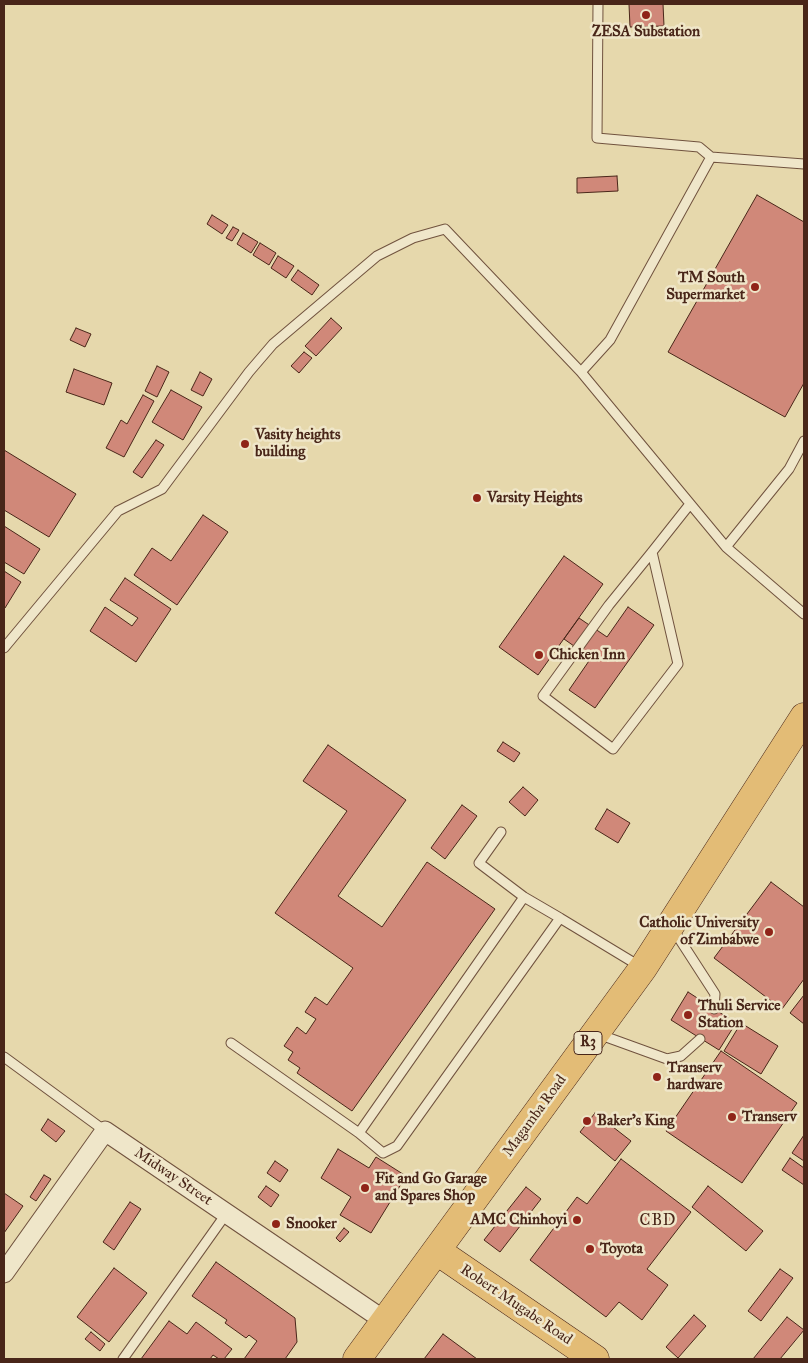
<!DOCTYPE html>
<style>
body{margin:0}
#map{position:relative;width:808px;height:1363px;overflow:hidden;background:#e6d8ac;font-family:"IM FELL Great Primer",serif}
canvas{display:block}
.frame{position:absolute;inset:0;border:5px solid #492619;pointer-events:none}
</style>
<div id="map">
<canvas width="808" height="1363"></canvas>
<div class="frame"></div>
</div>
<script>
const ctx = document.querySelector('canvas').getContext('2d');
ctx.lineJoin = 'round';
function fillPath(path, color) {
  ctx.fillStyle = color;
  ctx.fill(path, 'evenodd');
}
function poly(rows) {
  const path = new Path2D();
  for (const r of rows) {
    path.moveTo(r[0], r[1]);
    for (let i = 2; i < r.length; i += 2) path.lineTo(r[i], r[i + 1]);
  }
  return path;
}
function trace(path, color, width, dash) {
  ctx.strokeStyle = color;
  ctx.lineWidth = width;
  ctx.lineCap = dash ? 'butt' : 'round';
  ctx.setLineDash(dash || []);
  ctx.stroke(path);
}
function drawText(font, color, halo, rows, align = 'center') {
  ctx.font = font + ' "IM FELL Great Primer",serif';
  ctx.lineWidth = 5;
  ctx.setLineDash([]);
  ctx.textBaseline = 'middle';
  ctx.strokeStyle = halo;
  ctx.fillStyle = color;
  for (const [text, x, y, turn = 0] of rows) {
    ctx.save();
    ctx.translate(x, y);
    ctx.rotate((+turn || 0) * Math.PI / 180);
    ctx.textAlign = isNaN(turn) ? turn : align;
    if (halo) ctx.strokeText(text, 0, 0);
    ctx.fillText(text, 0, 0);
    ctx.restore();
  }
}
const building = poly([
 [629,4,663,4,664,26,630,27,629,4],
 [617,176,618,191,577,193,577,178,617,176],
 [757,195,804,222,804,383,785,417,668,352,757,195],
 [212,215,228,225,222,234,207,224,212,215],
 [233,227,239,230,232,241,226,238,233,227],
 [243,233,258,242,251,253,237,244,243,233],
 [260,243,276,253,269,265,253,255,260,243],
 [278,256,294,266,286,278,271,268,278,256],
 [298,270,319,285,312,295,291,280,298,270],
 [331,318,342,328,316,356,305,346,331,318],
 [76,328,91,334,85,347,70,340,76,328],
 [304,352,312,358,299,373,291,366,304,352],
 [157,366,169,372,157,397,145,391,157,366],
 [74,369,112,383,104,405,66,392,74,369],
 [200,372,212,379,203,396,191,390,200,372],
 [171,390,202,407,183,440,152,422,171,390],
 [143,395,154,401,124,457,106,448,121,420,127,424,143,395],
 [156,440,164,445,142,478,133,472,156,440],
 [4,450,76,494,49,537,4,510,4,450],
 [203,515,228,532,177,605,134,575,152,548,171,561,203,515],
 [4,526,40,549,24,574,4,562,4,526],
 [564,556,603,584,538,675,499,647,564,556],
 [4,571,21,582,5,608,4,607,4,571],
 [125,578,171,609,136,662,90,631,105,607,132,626,138,618,110,600,125,578],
 [628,607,654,625,595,708,569,690,591,658,564,639,579,618,607,637,628,607],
 [503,742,520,753,514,762,497,751,503,742],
 [328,745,406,800,338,896,382,927,427,862,495,909,352,1111,297,1073,300,1068,288,1060,293,1052,284,1046,297,1027,306,1034,316,1019,305,1012,315,997,327,1005,353,968,275,913,347,811,303,781,328,745],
 [523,787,538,800,525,816,509,802,523,787],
 [462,805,477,816,445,859,431,848,462,805],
 [607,809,630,823,618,843,595,829,607,809],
 [771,882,804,907,804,979,782,1009,714,958,771,882],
 [688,992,736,1023,719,1050,671,1020,688,992],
 [804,995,804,1024,790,1013,804,995],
 [741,1023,778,1046,761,1074,724,1051,741,1023],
 [721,1051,797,1103,742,1183,666,1131,721,1051],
 [595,1113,631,1141,615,1161,580,1132,595,1113],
 [48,1119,65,1131,56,1142,41,1130,48,1119],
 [804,1135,804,1161,792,1153,804,1135],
 [338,1149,369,1168,376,1157,406,1176,371,1233,340,1215,351,1197,321,1178,338,1149],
 [790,1158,804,1168,804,1185,782,1170,790,1158],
 [621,1159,691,1212,647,1269,668,1285,642,1320,619,1302,606,1317,530,1260,577,1197,587,1204,621,1159],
 [275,1161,288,1170,280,1182,267,1173,275,1161],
 [44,1175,51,1179,36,1201,30,1197,44,1175],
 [266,1186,279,1195,271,1207,258,1197,266,1186],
 [708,1186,763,1231,746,1251,692,1207,708,1186],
 [526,1187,541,1199,500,1252,484,1240,526,1187],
 [4,1193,23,1206,4,1233,4,1193],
 [130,1202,141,1209,114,1250,103,1242,130,1202],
 [344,1228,349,1232,340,1242,336,1238,344,1228],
 [216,1262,295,1318,297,1342,285,1359,244,1359,257,1341,249,1335,246,1338,225,1323,227,1320,192,1296,216,1262],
 [114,1268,147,1293,109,1342,77,1317,114,1268],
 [780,1269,793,1278,761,1321,748,1311,780,1269],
 [694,1315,706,1326,678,1358,666,1347,694,1315],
 [787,1317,804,1330,780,1359,753,1359,787,1317],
 [169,1321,187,1334,196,1322,232,1349,224,1359,219,1359,213,1355,210,1359,141,1359,169,1321],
 [91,1332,105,1344,100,1351,85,1339,91,1332],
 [443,1334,477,1359,424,1359,443,1334]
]);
const service = poly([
 [598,4,597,138,699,147,711,157],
 [581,372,610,340,711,157,804,164],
 [726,547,789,469,804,441],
 [652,552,678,664,613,749,543,696,609,605,652,552,690,504],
 [4,648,118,511,162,489,249,372,273,344,377,256,413,238,445,229,581,372,726,547,804,614],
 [501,832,479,863,524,897,560,918],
 [673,929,715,994,714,1009],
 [598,1034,667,1059,681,1056,700,1039],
 [231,1043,359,1133,383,1153,397,1146,560,918,641,967],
 [4,1057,105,1131],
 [359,1133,524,897],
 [123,1359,226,1214]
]);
const minor = poly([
 [4,1273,105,1131,385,1321]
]);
const primary = poly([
 [437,1251,595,1359]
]);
const trunk = poly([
 [357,1359,643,968,804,717]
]);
const markers = [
 [646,15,5,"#8f2418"],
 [755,287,5,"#8f2418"],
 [245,444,5,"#8f2418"],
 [477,498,5,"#8f2418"],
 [539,655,5,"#8f2418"],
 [769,932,5,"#8f2418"],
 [688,1015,5,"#8f2418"],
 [657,1077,5,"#8f2418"],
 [732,1117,5,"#8f2418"],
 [587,1121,5,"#8f2418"],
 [365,1188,5,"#8f2418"],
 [577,1220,5,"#8f2418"],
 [276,1224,5,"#8f2418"],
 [590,1249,5,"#8f2418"]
];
const shields = [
 [588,1043,28]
];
const shieldNames = [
 ["R3",588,1043]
];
const poiNames = [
 ["ZESA Substation",646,32,"center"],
 ["TM South",745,278,"right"],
 ["Supermarket",745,295,"right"],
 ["Vasity heights",255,435],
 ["building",255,452],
 ["Varsity Heights",487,498],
 ["Chicken Inn",549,655],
 ["Catholic University",759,923,"right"],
 ["of Zimbabwe",759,940,"right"],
 ["Thuli Service",698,1006],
 ["Station",698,1023],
 ["Transerv",667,1068],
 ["hardware",667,1085],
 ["Transerv",742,1117],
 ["Baker's King",597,1121],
 ["Fit and Go Garage",375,1179],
 ["and Spares Shop",375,1196],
 ["AMC Chinhoyi",567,1220,"right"],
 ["Snooker",286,1224],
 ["Toyota",600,1249]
];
const streetNames = [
 ["Magamba Road",535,1116,-54],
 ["Midway Street",173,1177,34],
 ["Robert Mugabe Road",516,1305,34]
];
const neighbourhoodNames = [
 ["CBD",658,1221]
];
fillPath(building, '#d08879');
trace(building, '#492619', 1);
trace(service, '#70523e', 11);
trace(minor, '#70523e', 21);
trace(primary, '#492619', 29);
trace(trunk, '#492619', 29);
trace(service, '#efe6c9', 9);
trace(minor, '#efe6c9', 19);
trace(primary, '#e3bc76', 28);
trace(trunk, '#e3bc76', 28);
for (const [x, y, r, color] of markers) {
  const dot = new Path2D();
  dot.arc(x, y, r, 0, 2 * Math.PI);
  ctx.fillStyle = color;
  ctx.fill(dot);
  trace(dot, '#efe6c9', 2);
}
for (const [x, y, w] of shields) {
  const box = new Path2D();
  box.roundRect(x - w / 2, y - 11.5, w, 23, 4);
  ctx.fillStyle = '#efe6c9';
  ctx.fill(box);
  trace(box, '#492619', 1);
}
drawText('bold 14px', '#492619', null, shieldNames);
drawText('bold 15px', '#492619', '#efe6c9', poiNames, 'left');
drawText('15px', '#492619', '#efe6c9', streetNames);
ctx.letterSpacing = '1px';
drawText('16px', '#492619', '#efe6c9', neighbourhoodNames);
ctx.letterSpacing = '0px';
</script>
